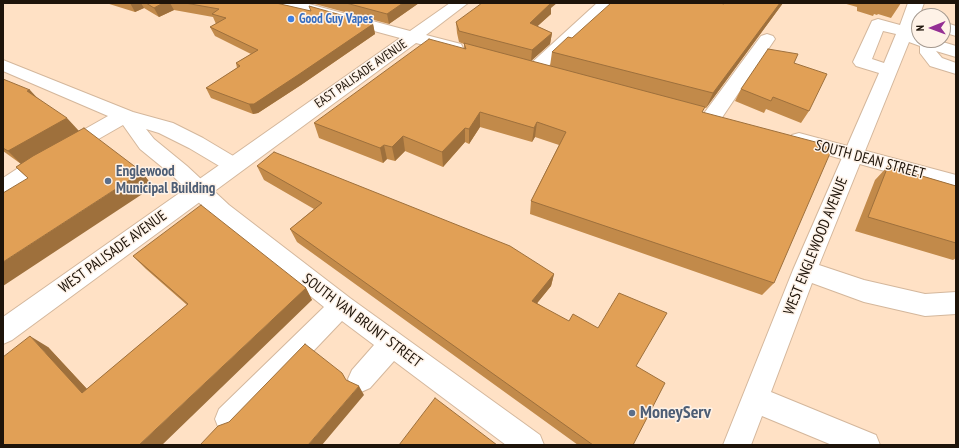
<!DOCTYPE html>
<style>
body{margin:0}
#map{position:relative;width:959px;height:448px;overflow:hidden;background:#ffe1c5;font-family:"PT Sans Narrow",sans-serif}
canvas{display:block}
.frame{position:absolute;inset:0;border:4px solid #1e140a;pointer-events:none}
.north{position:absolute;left:911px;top:8px;width:40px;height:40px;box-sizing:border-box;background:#fef2e7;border:1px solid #a4998f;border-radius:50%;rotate:269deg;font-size:11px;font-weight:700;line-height:16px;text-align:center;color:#1e140a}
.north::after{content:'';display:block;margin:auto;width:14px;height:18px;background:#942f94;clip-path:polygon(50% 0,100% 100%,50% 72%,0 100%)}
</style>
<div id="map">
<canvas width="959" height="448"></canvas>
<div class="frame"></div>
<div class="north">N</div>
</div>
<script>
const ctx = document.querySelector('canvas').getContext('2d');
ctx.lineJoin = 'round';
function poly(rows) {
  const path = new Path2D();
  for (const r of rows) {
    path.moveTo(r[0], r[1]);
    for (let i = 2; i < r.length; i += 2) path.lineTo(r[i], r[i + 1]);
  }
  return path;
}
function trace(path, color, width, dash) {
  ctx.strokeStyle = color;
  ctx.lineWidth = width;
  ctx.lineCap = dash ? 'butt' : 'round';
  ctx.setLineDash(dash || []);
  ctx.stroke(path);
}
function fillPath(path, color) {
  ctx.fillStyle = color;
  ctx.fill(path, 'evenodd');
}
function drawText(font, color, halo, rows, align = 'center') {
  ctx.font = font + ' "PT Sans Narrow",sans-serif';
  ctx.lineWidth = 3;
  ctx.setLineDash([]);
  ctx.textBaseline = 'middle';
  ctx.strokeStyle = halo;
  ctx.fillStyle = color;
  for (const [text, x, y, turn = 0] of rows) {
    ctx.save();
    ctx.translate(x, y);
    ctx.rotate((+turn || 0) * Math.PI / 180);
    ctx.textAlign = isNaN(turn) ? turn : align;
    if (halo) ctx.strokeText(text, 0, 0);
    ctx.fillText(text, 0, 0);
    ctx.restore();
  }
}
const minor = poly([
 [597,3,614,3,540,74,534,75,528,74,525,70,528,66,597,3],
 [908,3,924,3,913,33,919,35,919,40,936,40,956,46,956,57,936,51,942,58,956,63,956,74,930,66,920,53,920,46,909,42,819,265,864,280,925,294,956,292,956,314,925,316,864,302,812,283,771,392,876,435,880,445,832,445,762,416,751,445,723,445,793,270,879,73,856,66,853,62,872,21,878,19,900,25,908,3],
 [883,31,896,34,884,63,872,59,883,31],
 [943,22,956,26,956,36,943,32,943,22],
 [767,34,773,36,775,39,719,122,712,123,705,122,703,117,705,112,761,36,767,34],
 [3,60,133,112,173,123,203,138,240,160,243,165,240,170,233,172,226,170,189,148,159,133,146,129,154,139,187,166,229,205,350,298,540,435,544,445,506,445,394,361,370,388,361,392,352,388,348,379,352,370,374,345,342,321,239,429,229,433,219,429,215,419,219,409,324,307,213,217,173,176,140,149,123,125,46,169,10,194,3,196,3,178,32,159,108,116,3,71,3,60]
]);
const major = poly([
 [279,3,305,3,410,31,450,3,468,3,426,35,461,44,463,48,461,52,455,53,416,43,12,340,3,344,3,317,400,38,282,6,279,3],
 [799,133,956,175,956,191,792,145,789,140,792,135,799,133]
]);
const wall = poly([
 [106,3,276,3,310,11,373,24,375,34,301,85,258,113,253,114,211,98,206,88,237,68,236,63,251,54,215,36,210,27,216,24,213,17,174,10,159,17,144,8,135,12],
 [311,3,419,3,389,24],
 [724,3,783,3,706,108,678,100,703,112,774,283,762,295,530,214,531,201,559,145,535,137,532,142,480,127,469,144,465,142,443,167,405,151,395,161,387,159,383,163,319,138,314,123,464,48,464,44,459,42,457,33,456,22,551,8,551,14,537,26,552,33,550,44,531,61,550,66,552,52,572,38,724,4],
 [843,3,901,3,891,18,878,14,877,15,874,14,873,16,857,11,857,7],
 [794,63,809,111,801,123,766,109,764,113,735,101,741,89],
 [3,79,37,98,78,131,142,172,153,187,28,178,16,167,21,164,3,151],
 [257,166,554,274,551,286,537,303,636,366,633,445,578,445,297,242,290,229,314,209,264,180],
 [888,166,956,186,956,258,953,260,855,231,875,180],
 [133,256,306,288,312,300,3,445,48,347,87,389,187,305,146,269]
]);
const shadedWall = poly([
 [130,3,141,3,144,8,135,12],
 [163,3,170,3,174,10,159,17,154,8],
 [403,3,419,3,389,24,387,14],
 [547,3,557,3,551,8,551,14,529,34,530,23],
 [780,3,783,3,706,108,713,93],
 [373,24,375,34,301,85,258,113,253,114,249,104],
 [552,33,550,44,531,61,532,50],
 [30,90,42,103,27,91],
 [480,112,480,127,469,144,469,129],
 [67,118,79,131,21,164,8,151],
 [537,122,535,137,532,142,534,128],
 [465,128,465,142,443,167,442,152],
 [403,136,405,151,395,161,392,147],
 [384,145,387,159,383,163,380,148],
 [142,172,153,187,3,286,3,262],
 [554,274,551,286,530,312,532,301],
 [306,288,312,300,162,445,139,445],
 [30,336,48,347,99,402,82,393],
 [359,386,364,395,322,445,308,445]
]);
const building = poly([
 [146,3,163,3,154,8,146,3],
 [185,3,276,3,311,11,309,6,373,24,298,75,254,104,249,104,206,88,240,66,236,63,258,50,210,27,226,18,212,14,219,9,185,3],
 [346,3,403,3,387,14,346,3],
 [482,3,551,3,530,23,552,33,532,50,459,31,456,22,482,3],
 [611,3,720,3,724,4,724,3,780,3,713,93,552,52,568,37,572,38,611,3],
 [429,39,466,49,464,43,705,107,702,112,823,144,831,151,774,283,531,201,566,132,537,122,534,128,480,112,469,129,465,128,442,152,403,136,392,147,384,145,380,148,314,123,429,39],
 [768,49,798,54,794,63,827,74,809,111,773,97,771,101,741,89,768,49],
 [3,79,30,90,27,91,67,118,8,151,3,148,3,79],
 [84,128,142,172,3,262,3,193,28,178,16,167,33,156,84,128],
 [274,152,510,246,554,274,532,301,569,321,573,314,598,328,619,293,667,313,636,366,665,383,633,445,593,445,290,229,322,203,257,166,274,152],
 [888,166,956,186,956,243,868,217,888,166],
 [201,205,306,288,139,445,3,445,3,357,30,336,82,393,188,304,133,256,201,205],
 [305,344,342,373,346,380,359,386,308,445,200,445,218,426,229,422,305,344],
 [435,398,497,445,399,445,435,398]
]);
const markers = [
 [291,19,4,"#3f7fe0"],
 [108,181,4,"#5c6f8a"],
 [632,413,4,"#5c6f8a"]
];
const farShopnames = [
 ["Good Guy Vapes",299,19]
];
const farStreetnames = [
 ["EAST PALISADE AVENUE",361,74,-35]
];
const streetNames = [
 ["SOUTH DEAN STREET",870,160,15],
 ["WEST ENGLEWOOD AVENUE",816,246,-68],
 ["WEST PALISADE AVENUE",113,252,-36],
 ["SOUTH VAN BRUNT STREET",362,321,37]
];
const serviceNames = [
 ["Englewood",116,172],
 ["Municipal Building",116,189]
];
const nearServicenames = [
 ["MoneyServ",640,413]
];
trace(minor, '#d4b79c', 2);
trace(major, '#d4b79c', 2);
fillPath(minor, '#fff');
fillPath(major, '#fff');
fillPath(wall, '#c28a4a');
fillPath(shadedWall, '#9e703c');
fillPath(building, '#e1a056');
trace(building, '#9e703c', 1);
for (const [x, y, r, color] of markers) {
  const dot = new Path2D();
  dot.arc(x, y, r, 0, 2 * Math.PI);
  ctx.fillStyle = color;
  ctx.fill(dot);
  trace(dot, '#fef2e7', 1.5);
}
drawText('bold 13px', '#366cbe', '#fef2e7', farShopnames, 'left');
drawText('13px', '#1e140a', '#fef2e7', farStreetnames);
drawText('15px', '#1e140a', '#fef2e7', streetNames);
drawText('bold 15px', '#4e5e75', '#fef2e7', serviceNames, 'left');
drawText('bold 18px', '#4e5e75', '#fef2e7', nearServicenames, 'left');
</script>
